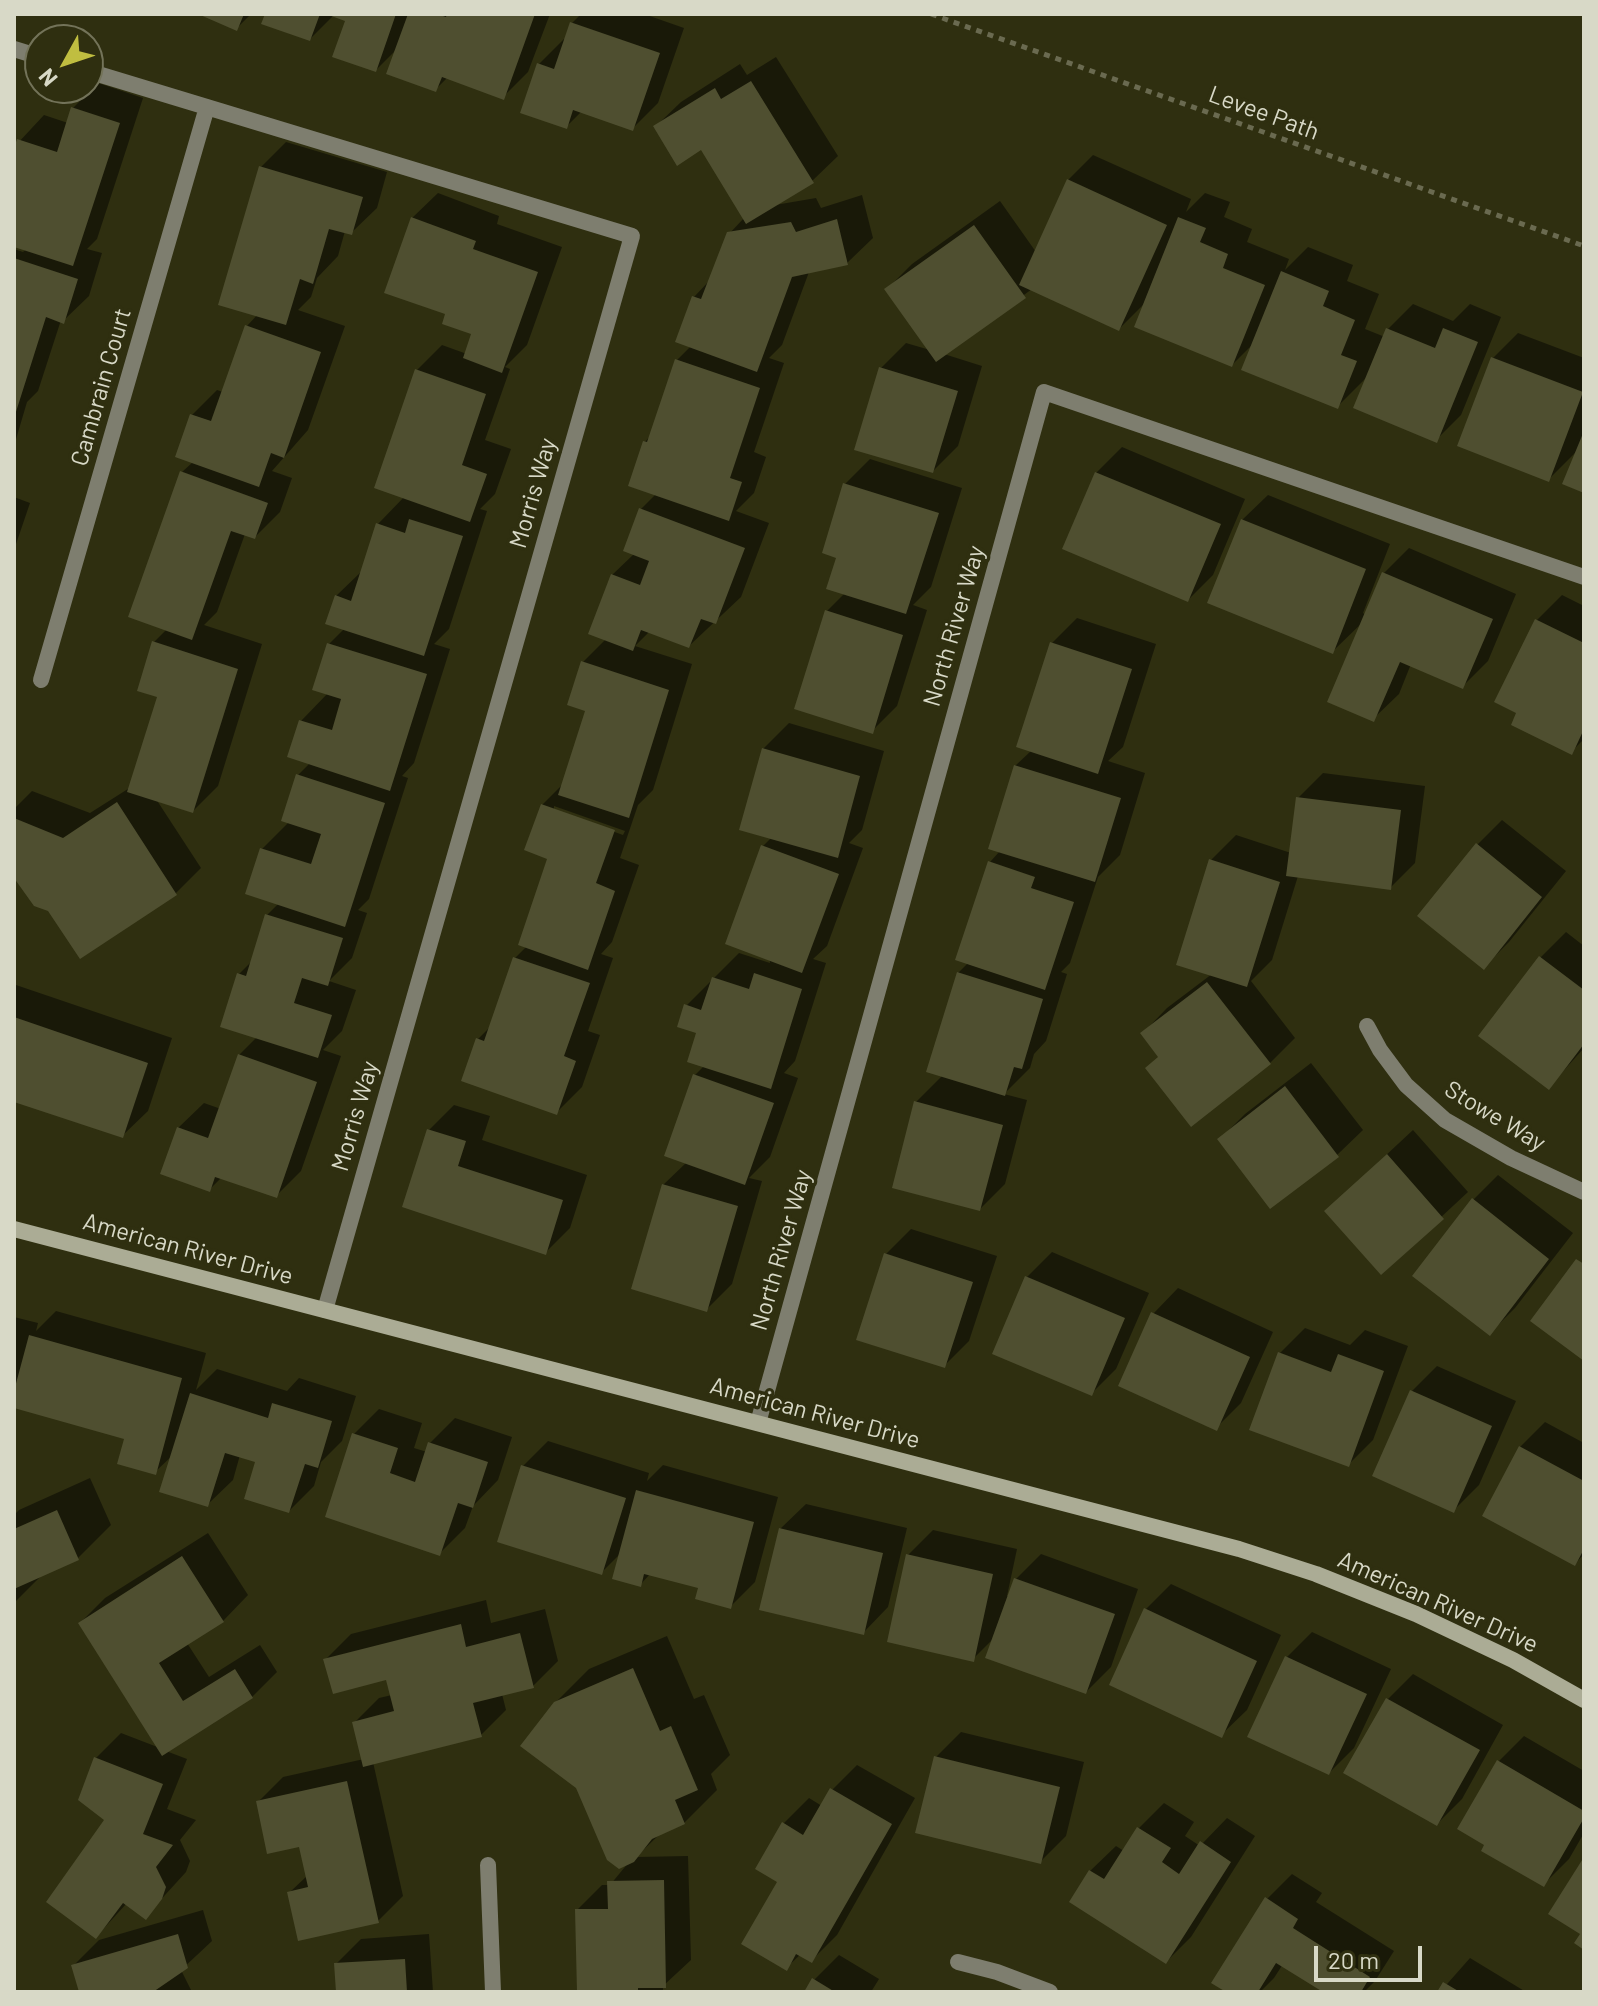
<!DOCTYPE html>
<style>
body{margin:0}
#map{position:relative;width:1598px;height:2006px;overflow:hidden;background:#2f2f10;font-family:Barlow,sans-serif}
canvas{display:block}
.frame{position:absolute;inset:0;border:16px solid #d8d9c7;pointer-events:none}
.north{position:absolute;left:24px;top:24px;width:80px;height:80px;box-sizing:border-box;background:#2f2f10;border:2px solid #737359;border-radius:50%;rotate:230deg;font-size:22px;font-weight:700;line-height:32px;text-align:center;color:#d8d9c7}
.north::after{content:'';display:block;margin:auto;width:28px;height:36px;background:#c0be40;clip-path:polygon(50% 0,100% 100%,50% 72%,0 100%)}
.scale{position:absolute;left:1314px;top:1946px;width:108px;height:36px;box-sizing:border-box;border:4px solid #d8d9c7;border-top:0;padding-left:10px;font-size:24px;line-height:28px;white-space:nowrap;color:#d8d9c7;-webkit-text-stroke:6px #2f2f10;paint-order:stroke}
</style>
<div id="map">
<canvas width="1598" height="2006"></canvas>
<div class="frame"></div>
<div class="north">N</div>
<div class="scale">20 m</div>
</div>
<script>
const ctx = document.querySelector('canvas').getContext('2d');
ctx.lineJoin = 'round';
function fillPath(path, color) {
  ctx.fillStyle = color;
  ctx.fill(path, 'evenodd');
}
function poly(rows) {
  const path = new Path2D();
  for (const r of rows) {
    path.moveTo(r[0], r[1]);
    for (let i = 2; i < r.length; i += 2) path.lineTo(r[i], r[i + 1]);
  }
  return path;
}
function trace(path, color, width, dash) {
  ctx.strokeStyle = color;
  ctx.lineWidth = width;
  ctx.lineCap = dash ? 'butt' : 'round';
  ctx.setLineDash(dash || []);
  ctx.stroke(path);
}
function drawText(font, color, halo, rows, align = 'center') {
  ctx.font = font + ' Barlow,sans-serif';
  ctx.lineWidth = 7;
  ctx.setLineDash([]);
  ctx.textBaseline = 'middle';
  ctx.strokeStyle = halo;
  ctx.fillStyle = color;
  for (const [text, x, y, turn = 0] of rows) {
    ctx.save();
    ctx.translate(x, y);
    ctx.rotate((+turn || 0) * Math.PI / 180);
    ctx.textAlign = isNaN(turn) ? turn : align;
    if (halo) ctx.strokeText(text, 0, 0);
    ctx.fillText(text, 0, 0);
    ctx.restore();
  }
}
const shadow = poly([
 [203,14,251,14,237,28],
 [267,14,550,14,528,72,503,97,448,77,435,90,398,48,376,70,347,20,334,15,310,39],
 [581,14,644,14,684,28,658,103,633,128,582,111,567,126,539,64,564,39,566,40,572,23],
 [776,57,838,156,812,181,775,205,816,198,821,208,862,195,873,238,847,263,809,272,782,345,769,358,784,363,754,452,766,457,754,493,736,511,769,523,741,597,689,646,650,631,635,646,692,664,653,790,638,805,620,858,639,865,612,942,601,954,613,958,588,1031,600,1035,582,1087,557,1112,478,1039,492,1025,515,958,527,946,550,858,542,805,565,782,587,710,582,663,606,639,612,575,634,554,640,510,656,494,645,442,651,435,677,360,691,346,694,297,710,280,729,234,744,218,702,148,655,127,681,102,740,64,747,75],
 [554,806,625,831,623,835,554,810],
 [98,83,143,98,97,239,87,249,102,253,89,296,63,321,61,320,38,391,27,402,14,446,14,249,23,252,26,249,14,245,14,144,17,144,44,115,68,123,73,108],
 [286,142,387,172,377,208,351,233,345,231,338,256,317,278,311,297,298,310,345,326,308,430,272,471,292,478,280,512,255,537,245,534,217,612,204,625,262,644,218,786,193,811,156,799,201,868,176,893,80,956,49,910,14,876,14,809,32,791,90,813,131,787,159,696,154,642,167,629,182,472,193,462,192,415,217,390,223,392,247,326,258,314,261,167],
 [1093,155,1191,199,1186,212,1205,193,1230,202,1224,217,1252,229,1247,242,1289,259,1285,270,1308,247,1353,265,1347,281,1379,294,1365,329,1385,337,1388,329,1413,304,1453,321,1470,304,1501,317,1461,415,1436,440,1369,375,1337,407,1254,343,1232,365,1146,302,1119,329,1032,289,944,354,982,366,958,446,933,471,881,368,906,343,930,350,887,289,912,264,1000,201,1036,252,1068,180],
 [438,193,499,216,497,224,562,247,527,345,505,367,510,369,485,440,511,449,495,494,480,509,487,511,449,629,434,644,450,649,414,763,402,776,408,778,369,899,358,910,367,913,352,958,329,981,356,990,342,1031,323,1050,341,1056,301,1171,276,1196,222,1177,210,1189,178,1128,204,1103,221,1109,239,1055,257,1037,239,974,253,960,267,915,279,903,262,849,289,822,298,775,310,763,301,721,328,693,329,644,345,628,336,596,363,570,378,524,405,496,417,370,442,345,467,354,474,333,447,313,412,218],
 [1518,333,1584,358,1584,491,1578,450,1548,480,1493,358],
 [1122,447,1245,499,1213,575,1188,600,1096,473],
 [870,459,962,488,931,587,913,605,927,610,897,706,872,731,827,611,845,593,838,556,845,484],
 [1268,495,1390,544,1363,613,1366,615,1384,573,1409,548,1516,594,1488,661,1462,687,1411,664,1399,694,1373,719,1364,621,1332,652,1242,520],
 [14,497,30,503,14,550],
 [1562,595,1584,606,1584,739,1571,752,1519,712,1497,701,1537,620],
 [1077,618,1156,644,1123,747,1108,761,1145,773,1120,855,1098,877,1070,963,1061,972,1067,974,1046,1041,1034,1054,1030,1068,1004,1094,1027,1100,1005,1184,980,1209,916,1102,943,1075,958,973,969,962,990,862,1000,851,1015,766,1032,750,1052,643],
 [789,723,884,751,862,830,849,843,863,848,827,946,813,959,826,963,795,1061,784,1073,798,1078,770,1157,749,1178,762,1181,732,1284,707,1309,663,1185,687,1162,695,1075,704,1066,698,1032,686,1006,739,953,770,963,763,846,772,837,763,749],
 [1323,773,1425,786,1415,863,1390,888,1298,876,1272,960,1251,981,1295,1038,1270,1063,1159,1056,1142,1034,1167,1008,1212,974,1211,860,1236,835,1291,853,1298,798],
 [1502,820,1566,871,1509,942,1484,967,1477,845],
 [1566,932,1584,946,1584,1048,1549,1087,1481,1035,1541,957],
 [16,985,172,1038,148,1111,122,1136,14,1100,14,987],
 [1311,1063,1363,1130,1337,1155,1220,1139,1245,1114],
 [454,1105,490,1116,482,1140,587,1175,570,1228,545,1253,404,1206,429,1130],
 [1413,1130,1468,1192,1382,1272,1326,1211],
 [1498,1175,1573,1233,1515,1308,1490,1333,1473,1200],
 [911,1229,997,1256,969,1341,944,1366,886,1254],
 [1052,1252,1149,1293,1116,1369,1091,1394,1027,1277],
 [1178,1288,1273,1332,1241,1403,1216,1428,1153,1314],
 [56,1311,206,1353,196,1390,217,1369,287,1391,299,1378,356,1396,342,1441,321,1462,314,1486,289,1511,257,1461,240,1455,233,1480,207,1505,173,1455,155,1472,126,1438,14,1406,14,1317,38,1323,36,1331],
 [1305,1328,1350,1345,1365,1330,1408,1346,1373,1440,1348,1465,1280,1353],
 [1437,1366,1516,1401,1479,1485,1454,1510,1412,1391],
 [379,1409,422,1423,414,1448,427,1452,430,1443,455,1418,512,1437,498,1480,473,1506,465,1528,440,1553,354,1434],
 [1545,1422,1584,1443,1584,1554,1575,1564,1520,1447],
 [548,1441,649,1473,647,1481,663,1465,778,1497,755,1582,730,1607,700,1586,651,1573,640,1585,621,1553,602,1572,523,1466],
 [90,1478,111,1525,78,1558,44,1573,14,1603,14,1515,19,1510],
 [806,1504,907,1528,888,1607,863,1633,780,1529],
 [933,1530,1017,1549,1007,1596,1010,1596,1016,1579,1041,1554,1138,1589,1111,1667,1086,1692,994,1638,973,1659,908,1555],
 [208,1533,248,1595,223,1621,187,1643,209,1677,260,1645,277,1672,252,1697,166,1751,187,1759,167,1809,196,1820,180,1840,190,1861,186,1872,145,1917,127,1903,96,1937,106,1819,96,1758,121,1733,160,1748,80,1623,105,1598],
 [1171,1584,1281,1635,1247,1710,1221,1735,1146,1609],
 [486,1600,491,1623,545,1609,558,1661,533,1686,502,1694,506,1710,481,1735,373,1762,403,1896,378,1921,290,1892,308,1875,301,1844,258,1802,283,1777,364,1759,354,1723,379,1698,392,1695,387,1678,326,1659,351,1634],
 [1312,1632,1391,1669,1354,1748,1329,1773,1250,1736,1287,1657],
 [667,1636,694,1699,704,1695,730,1755,711,1774,717,1790,684,1823,661,1833,636,1857,688,1856,691,1960,663,1986,663,1992,579,1992,577,1910,602,1885,610,1885,629,1862,555,1703,589,1669],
 [1413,1674,1503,1725,1462,1799,1437,1824,1346,1772,1388,1699],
 [961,1732,1084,1762,1066,1836,1041,1861,936,1757],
 [1524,1736,1584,1771,1584,1833,1569,1859,1544,1884,1499,1761],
 [857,1765,915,1798,837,1935,812,1960,801,1954,786,1968,780,1881,784,1823,809,1798,822,1806,832,1790],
 [1164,1803,1194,1822,1185,1836,1200,1846,1227,1818,1255,1836,1191,1937,1166,1962,1090,1871,1116,1846,1124,1851,1139,1828],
 [1292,1874,1322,1893,1316,1902,1394,1951,1375,1981,1364,1992,1327,1992,1283,1964,1274,1978,1260,1992,1230,1992,1267,1899],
 [203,1910,212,1941,181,1970,192,1992,82,1992,74,1965,99,1940],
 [429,1934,433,1992,338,1992,336,1964,361,1939],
 [839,1955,879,1979,871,1992,807,1992,814,1980],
 [1470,1958,1526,1992,1440,1992]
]);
const building = poly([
 [198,14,244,14,237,31],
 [265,14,320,14,310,41,261,24],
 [326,14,396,14,376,72,332,57,345,21],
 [408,14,437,14,446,17,447,14,535,14,504,100,442,77,436,92,386,74],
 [570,22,660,53,633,131,573,110,567,129,520,113,537,63,554,69],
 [751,81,814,183,746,224,701,150,677,166,653,126,715,88,721,99],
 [71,107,120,123,73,266,14,247,14,148,17,139,57,152],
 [259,166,363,197,352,235,329,229,313,284,300,279,286,325,218,305],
 [1067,179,1167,225,1119,331,1019,285],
 [411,217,476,241,473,249,538,272,502,373,463,358,471,334,442,324,445,314,384,293],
 [1178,217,1206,228,1200,242,1228,254,1223,268,1265,285,1232,367,1134,327],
 [837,219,848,265,792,277,757,372,675,342,692,296,701,299,727,232,791,222,796,232],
 [974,225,1026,298,936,362,884,289],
 [14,258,78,279,64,324,46,317,15,415],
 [1281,271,1329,291,1323,306,1355,320,1341,355,1357,361,1338,409,1241,370],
 [245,325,321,352,284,458,271,453,259,487,175,457,190,414,211,421],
 [1386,328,1435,348,1443,328,1478,342,1437,443,1353,408],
 [1491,357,1583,392,1549,482,1457,446],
 [675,359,760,388,730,478,742,482,729,521,628,486,643,441,647,442],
 [879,367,958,391,933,473,854,450],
 [415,369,486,394,462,465,487,474,470,522,374,488],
 [1584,431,1584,493,1562,484],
 [180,471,268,503,255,539,231,531,192,640,128,617],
 [1095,472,1221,524,1188,602,1062,549],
 [843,483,939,513,906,614,826,589,836,558,822,553],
 [639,508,745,548,716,624,701,619,689,648,641,630,633,651,588,634,611,574,640,585,649,561,623,551],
 [409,519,463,536,424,656,325,624,335,595,351,601,376,523,405,533],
 [1241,519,1366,569,1333,654,1207,603],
 [1382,572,1493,619,1463,689,1400,662,1374,722,1327,702],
 [825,610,903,635,873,734,794,709],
 [1535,619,1584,643,1584,729,1572,755,1511,725,1516,713,1494,702],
 [152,641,238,669,193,813,127,792,157,697,137,691],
 [1050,642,1132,669,1098,774,1016,747],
 [327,643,427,674,390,791,287,757,299,720,332,730,341,699,312,690],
 [581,661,669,690,629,818,558,795,585,711,567,705],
 [762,748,860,776,838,858,739,830],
 [1014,765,1121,798,1095,882,988,849],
 [296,774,385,803,345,927,245,894,260,848,311,864,321,834,281,821],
 [1296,797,1401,810,1391,890,1286,876],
 [117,802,177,895,80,959,48,911,34,906,14,878,14,818,63,838],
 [541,804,615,830,596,883,615,891,588,970,518,945,547,859,524,850],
 [1476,843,1542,897,1484,970,1417,916],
 [761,845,839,874,802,973,725,944],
 [1209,859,1280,882,1247,987,1176,965],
 [988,861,1035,877,1031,888,1074,902,1045,990,955,960],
 [265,914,343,938,328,986,302,978,294,1003,332,1015,318,1058,220,1027,237,973,246,976],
 [1539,956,1584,990,1584,1044,1549,1090,1478,1036],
 [513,957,590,983,564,1056,576,1061,557,1115,461,1081,476,1038,484,1041],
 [957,972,1043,999,1022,1069,1014,1067,1005,1096,926,1072],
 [754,973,802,989,771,1089,687,1062,696,1033,677,1027,684,1004,701,1010,712,977,749,989],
 [1207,982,1271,1064,1191,1127,1145,1068,1158,1057,1140,1033],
 [14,1017,148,1063,123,1138,14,1102],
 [238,1054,317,1082,277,1198,215,1177,210,1192,160,1174,177,1127,208,1138],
 [693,1074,774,1103,745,1185,664,1156],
 [1285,1086,1339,1157,1270,1209,1217,1139],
 [914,1101,1003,1125,980,1211,892,1188],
 [427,1129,466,1141,458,1166,563,1200,546,1255,402,1207],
 [1387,1154,1444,1219,1381,1275,1324,1211],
 [662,1184,738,1206,707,1312,631,1289],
 [1472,1198,1549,1259,1490,1336,1412,1276],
 [884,1253,973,1282,945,1368,856,1340],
 [1576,1259,1584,1264,1584,1361,1530,1321],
 [1025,1276,1125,1318,1092,1396,992,1354],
 [1151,1312,1250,1357,1217,1431,1118,1386],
 [29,1335,182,1378,156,1475,117,1464,124,1439,14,1408,14,1391],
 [1278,1352,1331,1372,1338,1354,1384,1371,1349,1467,1249,1430],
 [1410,1390,1492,1426,1454,1513,1372,1476],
 [190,1393,268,1418,272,1403,332,1421,318,1468,305,1464,289,1513,244,1499,255,1462,225,1453,208,1507,159,1492],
 [352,1433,398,1448,390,1473,415,1482,428,1442,488,1462,473,1508,458,1503,440,1556,325,1517],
 [1519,1446,1584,1481,1584,1549,1575,1566,1482,1516],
 [521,1465,626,1498,602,1575,497,1542],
 [636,1490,754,1522,731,1609,695,1599,698,1588,644,1574,641,1587,612,1579],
 [57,1510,79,1560,14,1589,14,1529],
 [779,1528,883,1553,864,1635,759,1610],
 [906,1554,993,1574,974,1662,887,1642],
 [182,1556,224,1622,159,1663,183,1701,235,1669,253,1698,162,1756,78,1623],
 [1014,1578,1115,1614,1086,1694,985,1658],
 [1144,1608,1257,1661,1222,1738,1109,1685],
 [461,1624,466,1647,520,1633,534,1688,473,1703,482,1737,363,1767,352,1722,394,1711,386,1680,333,1694,323,1659],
 [1285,1656,1367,1694,1329,1775,1247,1737],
 [633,1668,660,1731,671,1726,698,1790,675,1800,685,1824,652,1839,634,1862,619,1869,607,1860,576,1788,520,1746,554,1702],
 [1386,1698,1480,1750,1437,1826,1343,1773],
 [934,1756,1060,1787,1041,1864,915,1833],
 [94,1757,163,1784,143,1834,173,1845,156,1867,166,1887,162,1899,146,1920,123,1903,96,1939,46,1902,104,1820,78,1800],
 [1497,1760,1584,1811,1584,1818,1544,1887,1481,1851,1484,1845,1457,1829],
 [347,1781,379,1923,298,1941,287,1892,308,1887,299,1847,267,1854,256,1801],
 [830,1788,892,1824,812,1963,796,1954,787,1971,741,1944,777,1882,755,1869,782,1822,803,1835],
 [1137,1827,1171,1848,1162,1862,1179,1874,1200,1841,1231,1862,1166,1964,1069,1902,1089,1870,1104,1879],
 [1584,1857,1584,1950,1574,1943,1580,1934,1548,1914],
 [664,1880,666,1988,638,1988,638,1992,577,1992,575,1909,608,1909,607,1881],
 [1265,1897,1298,1919,1293,1928,1370,1977,1361,1992,1323,1992,1276,1963,1258,1992,1226,1992,1211,1983],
 [178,1934,188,1968,153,1992,79,1992,71,1965],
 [405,1959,407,1992,336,1992,334,1963],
 [812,1978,835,1992,804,1992],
 [1443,1982,1460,1992,1437,1992]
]);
const path = poly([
 [931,14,1584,246]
]);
const street = poly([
 [14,49,40,57],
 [88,71,632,236,325,1310],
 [41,680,207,107],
 [1367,1026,1380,1050,1406,1085,1445,1120,1511,1158,1584,1192],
 [758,1423,1044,392,1584,577],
 [488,1865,493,1992],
 [958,1962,997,1972,1050,1992]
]);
const secondary = poly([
 [14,1229,1239,1549,1316,1574,1416,1614,1513,1660,1584,1700]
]);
const streetNames = [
 ["Levee Path",1264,113,20],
 ["Cambrain Court",101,387,-74],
 ["Morris Way",533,493,-74],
 ["North River Way",954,626,-74],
 ["Morris Way",355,1116,-74],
 ["Stowe Way",1495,1116,31],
 ["American River Drive",188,1249,15],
 ["North River Way",781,1250,-74],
 ["American River Drive",815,1413,15],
 ["American River Drive",1438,1602,24]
];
fillPath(shadow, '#0007');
fillPath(building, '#4f4f30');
trace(path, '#6a6a50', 5, [6, 6]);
trace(street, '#7e7e6f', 16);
trace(secondary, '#abac95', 16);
drawText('24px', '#d8d9c7', '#2f2f10', streetNames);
</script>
